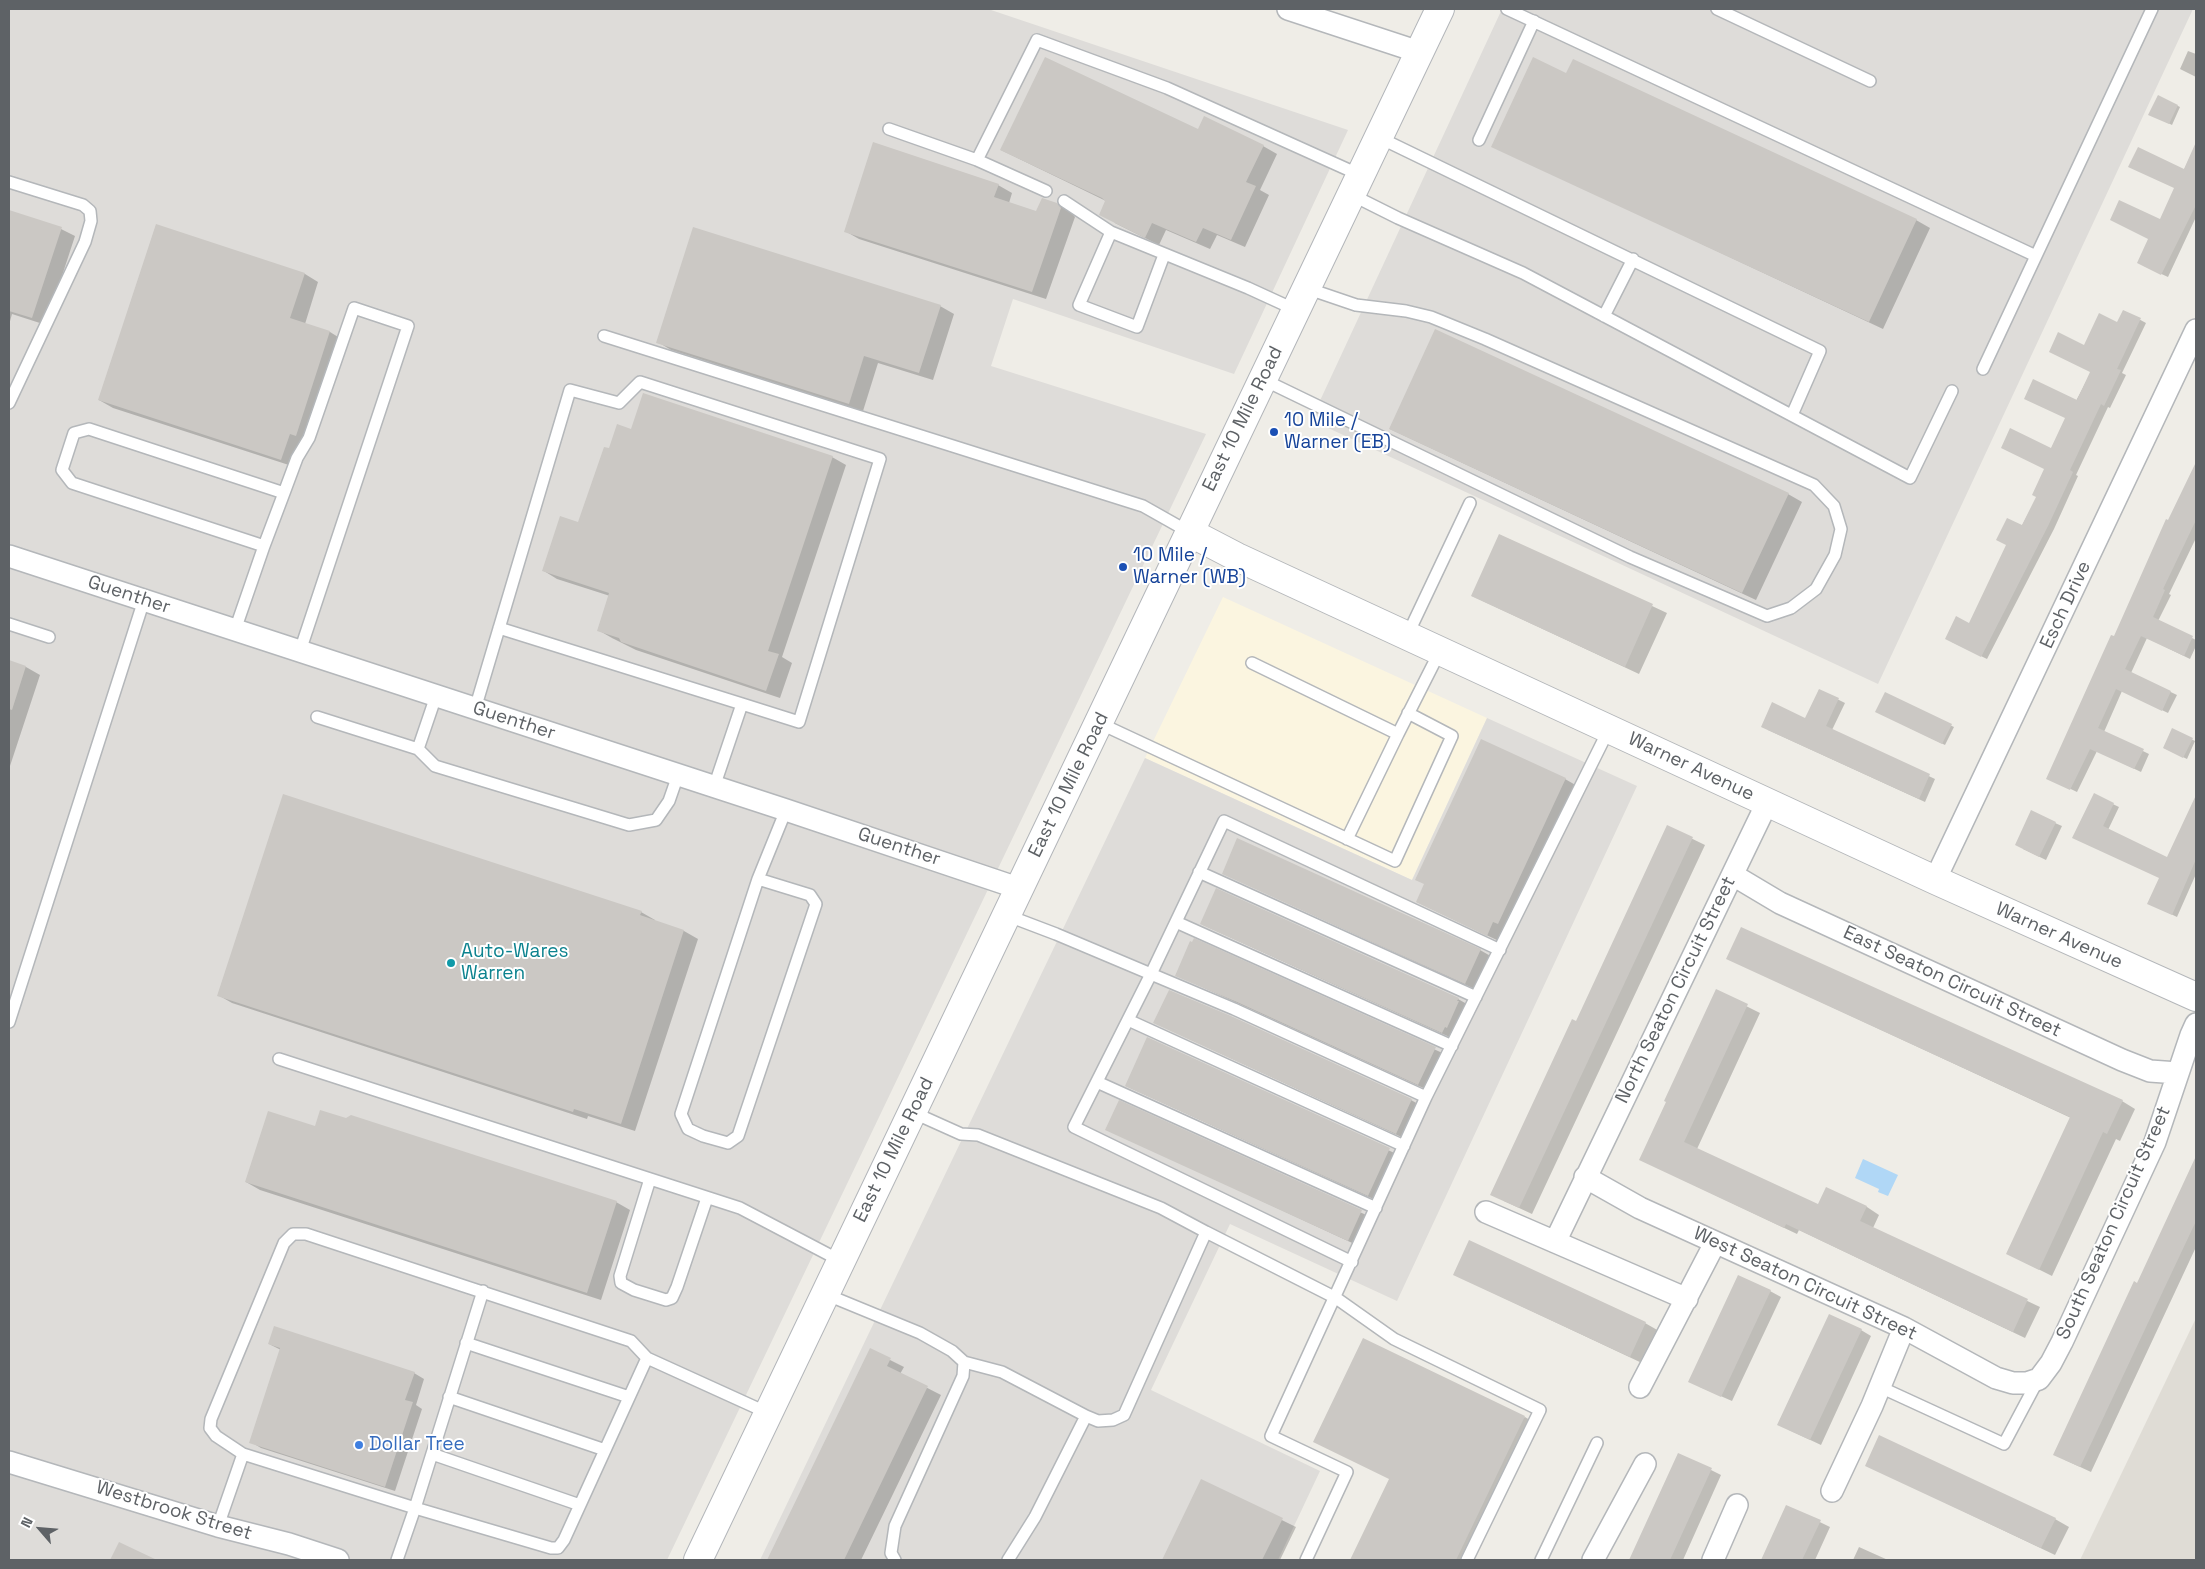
<!DOCTYPE html>
<style>
body{margin:0}
#map{position:relative;width:2205px;height:1569px;overflow:hidden;background:#efede7;font-family:"Space Grotesk",sans-serif}
canvas{display:block}
.frame{position:absolute;inset:0;border:10px solid #5e6266;pointer-events:none}
.north{position:absolute;left:15px;top:1504px;width:50px;height:50px;-webkit-text-stroke:4px #fff;paint-order:stroke;rotate:297deg;font-size:14px;font-weight:700;line-height:20px;text-align:center;color:#5e6266}
.north::after{content:'';display:block;margin:auto;width:18px;height:22px;background:#5e6266;clip-path:polygon(50% 0,100% 100%,50% 72%,0 100%)}
</style>
<div id="map">
<canvas width="2205" height="1569"></canvas>
<div class="frame"></div>
<div class="north">N</div>
</div>
<script>
const ctx = document.querySelector('canvas').getContext('2d');
ctx.lineJoin = 'round';
function fillPath(path, color) {
  ctx.fillStyle = color;
  ctx.fill(path, 'evenodd');
}
function poly(rows) {
  const path = new Path2D();
  for (const r of rows) {
    path.moveTo(r[0], r[1]);
    for (let i = 2; i < r.length; i += 2) path.lineTo(r[i], r[i + 1]);
  }
  return path;
}
function trace(path, color, width, dash) {
  ctx.strokeStyle = color;
  ctx.lineWidth = width;
  ctx.lineCap = dash ? 'butt' : 'round';
  ctx.setLineDash(dash || []);
  ctx.stroke(path);
}
function drawText(font, color, halo, rows, align = 'center') {
  ctx.font = font + ' "Space Grotesk",sans-serif';
  ctx.lineWidth = 4;
  ctx.setLineDash([]);
  ctx.textBaseline = 'middle';
  ctx.strokeStyle = halo;
  ctx.fillStyle = color;
  for (const [text, x, y, turn = 0] of rows) {
    ctx.save();
    ctx.translate(x, y);
    ctx.rotate((+turn || 0) * Math.PI / 180);
    ctx.textAlign = isNaN(turn) ? turn : align;
    if (halo) ctx.strokeText(text, 0, 0);
    ctx.fillText(text, 0, 0);
    ctx.restore();
  }
}
const commercial = poly([
 [1223,597,1487,718,1412,880,1145,758]
]);
const industrial = poly([
 [9,9,988,9,1348,130,1234,374,1013,299,991,366,1206,434,667,1560,9,1560],
 [1502,9,2193,9,1878,684,1311,420],
 [1487,718,1637,786,1397,1301,1230,1224,1151,1390,1320,1471,1278,1560,760,1560,1145,758,1412,880]
]);
const education = poly([
 [2196,1318,2196,1560,2080,1560]
]);
const water = poly([
 [1863,1159,1898,1175,1888,1196,1878,1192,1879,1189,1855,1178]
]);
const shadow = poly([
 [2188,51,2196,54,2196,77,2180,69],
 [2158,96,2180,107,2172,125,2150,114],
 [1198,131,1263,146,1277,154,1260,190,1269,195,1245,247,1217,235,1210,249,1166,230,1159,245,1115,223,1106,201,1001,150],
 [2196,144,2196,217,2168,277,2144,266,2160,221],
 [1493,146,1916,220,1930,228,1883,329],
 [998,185,1012,193,1009,203,1037,213,1056,204,1071,212,1075,217,1046,299,859,239,845,231],
 [9,211,61,229,75,236,46,325,12,314,9,325],
 [156,226,305,274,318,282,305,324,330,332,343,340,295,467,113,408,99,400],
 [940,306,954,314,933,380,878,363,863,411,671,350,658,342],
 [2124,311,2146,323,2122,373,2126,375,2110,408,2108,407,2076,475,2078,476,2054,529,1987,659,1952,642,1970,624,2037,497,2051,449,2091,372,2085,346,2118,323],
 [1390,429,1788,494,1802,502,1756,600],
 [632,431,832,457,846,465,782,657,792,663,780,698,636,650,612,638,598,630,610,596,557,579,544,571,579,524,610,450],
 [2196,465,2196,538,2169,594,2171,595,2158,621,2196,640,2196,646,2190,659,2147,638,2131,673,2177,695,2168,713,2122,691,2104,732,2149,754,2141,772,2097,751,2077,792,2054,781,2114,638],
 [1500,535,1667,613,1639,674,1472,596],
 [9,661,26,667,40,675,9,769],
 [1819,690,1845,703,1832,730,1935,779,1925,802,1768,730,1806,719],
 [1885,694,1954,727,1945,745,1879,713],
 [2173,730,2195,741,2187,759,2164,748],
 [1565,779,1579,787,1501,942,1417,902],
 [2094,795,2119,807,2108,830,2168,859,2196,802,2196,874,2177,917,2154,906,2161,878,2079,840],
 [2055,823,2062,826,2046,860,2023,849],
 [1668,827,1705,845,1532,1214,1504,1201],
 [1224,874,1480,950,1494,958,1479,991],
 [641,912,655,920,654,921,684,931,698,939,635,1131,588,1116,587,1119,232,1003,218,995],
 [1201,924,1458,999,1472,1007,1456,1040],
 [1194,940,1449,1056,1432,1092,1176,975],
 [1728,959,2122,1101,2135,1109,2120,1141,2116,1139,2052,1276,2008,1254,2071,1118],
 [1716,991,1760,1013,1697,1149,1819,1206,1827,1189,1867,1207,1879,1215,1873,1228,2040,1307,2025,1338,1799,1230,1797,1234,1641,1160],
 [1155,1023,1411,1100,1425,1108,1410,1141],
 [1148,1039,1403,1157,1382,1203,1126,1086],
 [1119,1102,1375,1219,1363,1248,1107,1129],
 [316,1127,616,1202,630,1210,601,1300,260,1190,246,1182],
 [2196,1159,2196,1247,2091,1472,2065,1460,2138,1285],
 [1455,1275,1645,1323,1659,1331,1644,1364],
 [1770,1291,1781,1297,1732,1401,1700,1387],
 [1861,1330,1871,1336,1821,1445,1789,1430],
 [269,1344,414,1373,424,1379,416,1405,422,1409,395,1491,261,1448,251,1442,281,1350],
 [870,1350,904,1367,900,1374,941,1395,861,1560,769,1560],
 [1525,1417,1538,1425,1473,1560,1352,1560,1390,1479],
 [1679,1454,1721,1475,1683,1560,1631,1560],
 [1866,1465,2055,1519,2069,1527,2055,1555],
 [1202,1481,1296,1527,1280,1560,1164,1560],
 [1787,1506,1830,1527,1815,1560,1763,1560],
 [1859,1547,1888,1560,1853,1560]
]);
const building = poly([
 [1045,57,1198,129,1204,116,1264,145,1246,182,1256,186,1231,240,1203,228,1196,242,1152,223,1145,238,1099,215,1105,201,1102,198,1000,150],
 [1533,57,1566,73,1573,59,1917,219,1869,322,1491,147],
 [2158,95,2178,105,2169,124,2148,115],
 [873,142,999,184,994,197,1036,211,1042,198,1057,203,1061,208,1032,292,844,232],
 [2196,142,2196,205,2161,275,2137,263,2148,239,2110,220,2119,200,2160,219,2174,188,2128,167,2138,147,2184,169],
 [9,210,62,227,32,318,9,311],
 [156,224,305,273,290,318,330,331,296,436,290,434,281,460,98,400],
 [693,227,941,305,919,373,864,356,849,404,656,343],
 [2123,310,2141,318,2117,369,2121,370,2104,406,2101,404,2070,470,2073,472,2048,526,1981,657,1945,639,1956,616,1969,623,2006,545,1996,540,2007,518,2022,525,2036,497,2032,495,2044,469,2001,448,2010,428,2051,448,2065,418,2024,399,2033,379,2077,400,2090,372,2049,352,2058,332,2084,345,2099,313,2117,322],
 [1435,329,1789,493,1742,593,1389,429],
 [643,393,833,456,768,651,779,654,766,691,621,642,619,638,597,631,609,593,542,571,560,516,578,522,604,447,609,448,617,424,631,429],
 [2196,462,2196,520,2163,589,2165,590,2153,617,2193,636,2184,656,2141,636,2125,669,2171,691,2162,711,2116,689,2098,728,2144,749,2134,769,2090,749,2070,790,2046,779,2111,635,2114,636,2166,519,2168,520],
 [1499,534,1653,604,1625,667,1471,596],
 [9,660,26,666,12,710,9,709],
 [1819,689,1839,698,1826,726,1930,774,1919,799,1761,727,1772,702,1805,718],
 [1885,692,1952,724,1942,744,1875,712],
 [2172,728,2193,738,2183,758,2163,748],
 [1481,739,1566,778,1498,924,1493,922,1487,936,1416,902,1424,884,1415,880],
 [2094,793,2114,803,2103,826,2167,857,2196,795,2196,859,2172,915,2147,904,2159,878,2072,838],
 [283,794,642,911,640,915,684,930,621,1124,574,1109,573,1112,217,996],
 [2031,810,2056,822,2039,857,2015,845],
 [1667,825,1693,837,1519,1208,1490,1195,1572,1019,1576,1021],
 [1237,838,1481,949,1465,984,1222,874],
 [1216,888,1459,998,1457,1001,1459,1001,1447,1028,1445,1027,1442,1033,1200,924],
 [1741,927,2123,1100,2107,1134,2103,1132,2039,1270,2006,1254,2070,1117,1726,959],
 [1194,938,1436,1047,1418,1085,1237,1002,1175,976,1190,941,1192,942],
 [1716,989,1748,1004,1684,1142,1818,1204,1826,1187,1867,1206,1860,1221,2028,1299,2013,1332,1786,1224,1784,1228,1639,1160,1666,1102,1664,1101],
 [1169,990,1231,1016,1412,1099,1396,1134,1153,1023],
 [1147,1037,1390,1148,1368,1196,1125,1086],
 [1119,1100,1362,1210,1348,1241,1105,1130],
 [320,1110,346,1118,351,1115,617,1201,587,1293,245,1182,268,1111,315,1126],
 [2196,1156,2196,1221,2080,1467,2053,1455,2134,1281,2137,1283],
 [1469,1240,1646,1322,1630,1357,1453,1275],
 [1738,1275,1771,1290,1721,1397,1688,1382],
 [1829,1314,1862,1329,1810,1440,1777,1425],
 [274,1326,415,1372,405,1400,413,1402,385,1487,249,1443,280,1348,268,1344],
 [1363,1338,1525,1416,1456,1560,1350,1560,1389,1479,1313,1442],
 [870,1348,891,1358,887,1366,928,1386,844,1560,767,1560],
 [1879,1435,2056,1518,2041,1548,1865,1466],
 [1678,1453,1712,1468,1670,1560,1629,1560],
 [1201,1479,1283,1518,1262,1560,1162,1560],
 [1786,1505,1821,1520,1802,1560,1761,1560],
 [119,1542,157,1560,110,1560]
]);
const service = poly([
 [1507,9,2036,256,2152,9],
 [1717,9,1870,81],
 [889,129,977,160],
 [1378,137,1820,351,1792,415],
 [1479,140,1534,21],
 [9,182,83,205,90,211,91,221,85,242,9,403],
 [1046,191,977,160,1037,40,1167,88,1360,175],
 [1350,194,1398,218,1523,273,1910,478,1952,391],
 [1064,201,1111,232,1248,288,1296,310],
 [1111,232,1079,305,1137,327,1164,255],
 [1604,316,1633,259],
 [604,336,1143,506,1189,532],
 [1983,369,2036,256],
 [1262,379,1630,557,1767,616,1791,608,1816,589,1835,555,1841,529,1834,506,1814,485,1485,339,1431,317,1406,311,1356,305,1306,288],
 [264,546,284,493],
 [9,624,49,637],
 [499,628,742,704],
 [235,630,264,546,72,483,62,470,74,433,89,429,284,493,297,458,309,438,354,308,408,326,300,651],
 [1407,636,1470,503],
 [1252,663,1398,734,1440,651],
 [436,696,418,749,435,766,629,825,656,820,669,801,678,775],
 [475,709,570,390,619,403,640,382,880,459,799,722,742,704,714,787],
 [317,717,418,749],
 [1099,723,1395,861,1452,736,1408,713],
 [1347,839,1398,734],
 [1199,872,1476,997],
 [758,879,810,895,816,904,738,1136,728,1143,703,1136,688,1129,681,1114,758,879,786,810],
 [1006,915,1056,934,1234,1009,1426,1097,1609,729],
 [1176,922,1452,1046],
 [1128,1020,1404,1146],
 [9,1022,144,600],
 [279,1059,740,1208,841,1261],
 [1097,1082,1376,1208],
 [912,1112,961,1134,978,1135,1161,1208,1206,1232,1124,1415,1113,1420,1098,1421,1086,1416,1035,1517,1008,1560],
 [650,1179,620,1276,621,1283,634,1290,666,1300,672,1298,677,1287,707,1198],
 [1206,1232,1336,1298,1394,1339,1540,1410,1467,1560],
 [1352,1262,1074,1127,1151,974,1224,821,1500,950],
 [483,1291,415,1508,551,1548,558,1548,564,1540,647,1358],
 [825,1294,920,1333,952,1351,964,1362,963,1376,895,1526,891,1553,895,1560],
 [466,1343,629,1397],
 [964,1362,1002,1372,1086,1416],
 [1880,1387,2004,1444,2038,1380],
 [449,1397,605,1450],
 [243,1454,415,1508,397,1560],
 [432,1454,580,1505],
 [218,1526,243,1454,216,1436,210,1428,211,1419,284,1243,293,1234,306,1234,631,1341,647,1358,768,1413],
 [1306,1560,1347,1472,1271,1436,1426,1097],
 [1541,1560,1597,1443]
]);
const minor = poly([
 [1288,9,1419,52],
 [9,556,786,810,1018,888],
 [1733,875,1780,903,2122,1060,2150,1071,2178,1073],
 [1935,880,2196,330],
 [1585,1177,1640,1208,1904,1328,1996,1378,2013,1383,2027,1383,2039,1379,2051,1363,2062,1342,2155,1142,2191,1035,2196,1024],
 [1486,1212,1687,1299],
 [1555,1242,1767,803],
 [1640,1387,1715,1243],
 [9,1462,218,1526,289,1544,338,1560],
 [1832,1491,1872,1406,1904,1328],
 [1593,1560,1645,1464],
 [1713,1560,1737,1505]
]);
const tertiary = poly([
 [1189,532,1237,557,1935,880,2196,997]
]);
const secondary = poly([
 [698,1560,1440,9]
]);
const markers = [
 [1274,432,5,"#1a4fb4"],
 [1123,567,5,"#1a4fb4"],
 [451,963,5,"#0f9aa8"],
 [359,1445,5,"#3f7fe0"]
];
const streetNames = [
 ["East 10 Mile Road",1243,419,-64],
 ["Guenther",129,595,18],
 ["Esch Drive",2066,605,-65],
 ["Guenther",514,721,18],
 ["Warner Avenue",1691,767,25],
 ["East 10 Mile Road",1069,785,-64],
 ["Guenther",899,847,18],
 ["Warner Avenue",2059,936,24],
 ["East Seaton Circuit Street",1952,982,25],
 ["North Seaton Circuit Street",1676,990,-64],
 ["East 10 Mile Road",894,1150,-64],
 ["South Seaton Circuit Street",2114,1223,-66],
 ["West Seaton Circuit Street",1805,1284,25],
 ["Westbrook Street",174,1511,17]
];
const transitNames = [
 ["10 Mile /",1284,421],
 ["Warner (EB)",1284,443],
 ["10 Mile /",1133,556],
 ["Warner (WB)",1133,578]
];
const cultureNames = [
 ["Auto-Wares",461,952],
 ["Warren",461,974]
];
const shopNames = [
 ["Dollar Tree",369,1445]
];
fillPath(commercial, '#fbf5e0');
fillPath(industrial, '#dedcd9');
fillPath(education, '#dfdcd5');
fillPath(water, '#b0d7f6');
fillPath(shadow, '#0003');
fillPath(building, '#cbc8c4');
trace(service, '#b4b7ba', 14);
trace(minor, '#b4b7ba', 24);
trace(tertiary, '#b4b7ba', 30);
trace(secondary, '#b3b6ba', 30);
trace(service, '#fff', 11);
trace(minor, '#fff', 21);
trace(tertiary, '#fff', 28);
trace(secondary, '#fff', 28);
for (const [x, y, r, color] of markers) {
  const dot = new Path2D();
  dot.arc(x, y, r, 0, 2 * Math.PI);
  ctx.fillStyle = color;
  ctx.fill(dot);
  trace(dot, '#fff', 2);
}
drawText('19px', '#5e6266', '#fff', streetNames);
drawText('19px', '#164399', '#fff', transitNames, 'left');
drawText('19px', '#0d838f', '#fff', cultureNames, 'left');
drawText('19px', '#366cbe', '#fff', shopNames, 'left');
</script>
